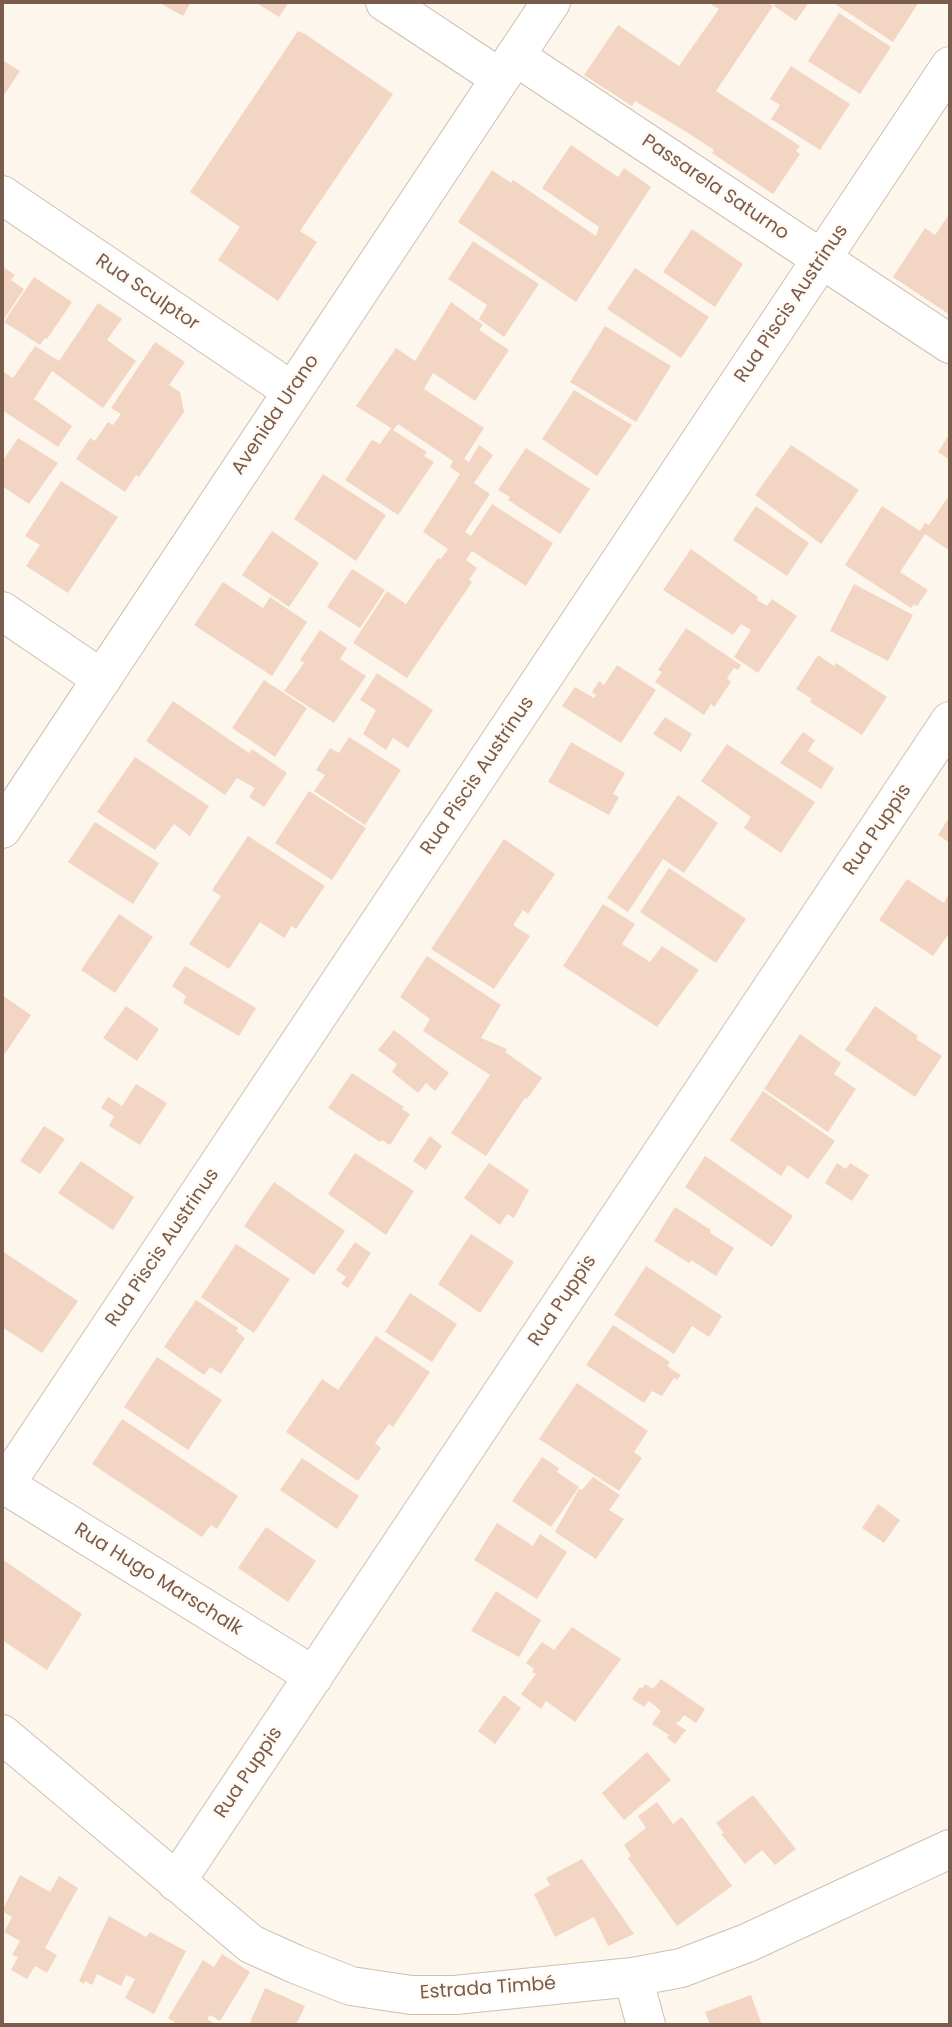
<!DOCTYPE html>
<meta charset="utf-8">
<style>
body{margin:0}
#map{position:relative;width:952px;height:2027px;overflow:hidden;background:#fdf6ec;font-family:Poppins,sans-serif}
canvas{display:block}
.frame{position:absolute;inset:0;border:4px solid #7a5c4d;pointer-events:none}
</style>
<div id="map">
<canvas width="952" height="2027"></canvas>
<div class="frame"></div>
</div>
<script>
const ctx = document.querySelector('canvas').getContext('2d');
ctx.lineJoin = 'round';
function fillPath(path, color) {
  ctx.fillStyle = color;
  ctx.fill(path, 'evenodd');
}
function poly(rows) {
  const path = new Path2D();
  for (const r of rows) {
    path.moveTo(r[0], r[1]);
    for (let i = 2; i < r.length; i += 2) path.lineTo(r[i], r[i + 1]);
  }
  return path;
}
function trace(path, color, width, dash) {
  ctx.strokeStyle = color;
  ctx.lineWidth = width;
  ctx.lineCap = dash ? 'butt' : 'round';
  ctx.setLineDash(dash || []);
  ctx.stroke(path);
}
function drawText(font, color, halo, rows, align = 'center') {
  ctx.font = font + ' Poppins,sans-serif';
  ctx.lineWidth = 5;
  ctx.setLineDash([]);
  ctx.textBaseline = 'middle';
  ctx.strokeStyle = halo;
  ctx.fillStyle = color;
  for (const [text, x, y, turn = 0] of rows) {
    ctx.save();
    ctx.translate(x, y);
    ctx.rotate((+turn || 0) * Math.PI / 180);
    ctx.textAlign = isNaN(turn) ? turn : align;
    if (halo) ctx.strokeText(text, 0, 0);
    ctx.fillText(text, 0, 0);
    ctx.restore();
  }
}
const building = poly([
 [158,2,191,2,183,16],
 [255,2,289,2,279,17],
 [707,2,766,2,773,6,716,91,800,146,796,151,800,154,773,194,712,153,714,150,688,133,635,101,632,106,584,75,618,25,679,66,719,9],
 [776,2,809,2,796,21,774,6],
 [832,2,919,2,893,42],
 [839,13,891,47,860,94,808,61],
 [298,31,305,34,393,94,300,231,317,242,278,301,218,260,240,227,190,192],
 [2,60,20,71,2,98],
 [791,66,850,104,820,150,771,119,780,105,770,99],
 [571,145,618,177,624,168,651,187,576,302,458,222,492,170,511,183,513,180,596,236,599,227,542,188],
 [950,213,950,315,893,277,925,228,935,235],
 [692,229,743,264,715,307,663,272],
 [473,241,539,284,504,337,479,319,487,305,448,279],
 [2,266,15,275,11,280,24,289,2,322],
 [635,268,709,317,681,358,607,309],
 [34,277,72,302,47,339,45,338,40,345,4,322],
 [451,302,483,325,479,330,509,350,475,401,433,373,424,389,484,428,464,459,469,462,479,445,493,455,474,483,490,494,465,532,471,536,492,504,553,543,526,586,472,551,466,560,477,568,469,580,472,582,407,678,353,643,387,591,406,604,438,558,441,559,448,549,423,532,460,474,450,467,453,461,398,424,393,430,427,452,424,456,434,462,398,515,345,480,372,440,380,444,391,428,356,406,396,348,415,361],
 [98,303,122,319,107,340,136,361,103,408,52,371,34,399,72,426,58,447,2,410,2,371,13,378,35,346,59,361],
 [605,326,671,366,636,422,570,382],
 [155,342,185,362,169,385,180,392,184,412,139,477,136,475,125,492,76,459,90,438,95,441,108,422,113,425,121,414,111,408],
 [574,390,632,425,597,476,542,439],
 [950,433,950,460,938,452],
 [18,438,58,463,29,504,2,486,2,462],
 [791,445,859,490,821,544,755,495],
 [526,448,590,489,560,534,508,500,510,497,498,490],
 [323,474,386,515,356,561,294,519],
 [61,481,118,517,68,593,26,566,40,545,25,536],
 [950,494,950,551,925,534,900,572,928,590,917,606,914,604,911,608,845,565,882,506,920,531,925,523,929,525],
 [756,506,809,543,787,576,733,540],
 [272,531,319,563,289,607,242,575],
 [691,549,758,597,757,600,767,606,772,599,797,616,758,673,734,657,751,630,741,624,733,635,663,590],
 [352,569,385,590,360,628,327,607],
 [223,582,263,608,270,597,307,622,272,676,194,625],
 [854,584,913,615,888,661,830,631],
 [686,628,741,665,738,670,734,668,727,678,731,682,714,707,711,704,704,715,655,682,662,672,658,670],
 [320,630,347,648,340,659,366,676,334,723,284,691,304,663,300,660],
 [818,655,834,666,836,663,887,697,862,735,810,702,812,699,796,689],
 [617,665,656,690,621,743,562,706,575,687,594,698,596,695,592,692,599,681,604,685],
 [377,673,433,710,408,748,393,738,386,750,363,734,376,710,360,700],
 [264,680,307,708,275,757,232,728],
 [173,701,249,753,252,749,287,773,264,807,249,797,255,788,237,778,225,795,146,741],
 [665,717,692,734,681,752,653,734],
 [803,732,815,740,808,751,834,768,821,789,780,763],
 [349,737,401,770,365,825,314,791,325,775,316,770,330,748,339,753],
 [571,742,625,773,613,794,619,797,609,815,548,782],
 [727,744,815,802,781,853,744,828,751,817,701,781],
 [135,757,209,806,190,836,174,824,155,850,97,812],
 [309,791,366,828,332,880,275,843],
 [678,795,718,823,684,873,663,859,628,912,607,898],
 [950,816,950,843,938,835],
 [95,822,159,863,133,904,68,862],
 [248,836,325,886,296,929,292,926,284,938,260,922,229,969,189,944,221,896,212,890],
 [504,839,555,874,528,914,523,910,513,925,530,936,494,989,431,949],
 [669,868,746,919,716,963,640,912],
 [907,879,944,903,950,892,950,932,933,956,879,920],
 [603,904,635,924,622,944,650,962,662,946,699,970,657,1027,563,966],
 [119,914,153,937,115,993,81,970],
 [427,956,501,1005,481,1038,507,1049,505,1052,542,1078,527,1099,525,1098,486,1156,451,1133,490,1075,423,1031,430,1019,400,997],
 [185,966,256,1008,239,1036,183,1003,186,996,172,986],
 [2,995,31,1015,2,1058],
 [126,1006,159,1029,137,1061,103,1038],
 [875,1006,918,1036,916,1039,942,1056,915,1097,845,1050],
 [394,1030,449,1073,435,1091,426,1083,418,1093,392,1072,397,1064,378,1050],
 [800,1034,841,1063,834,1074,856,1089,828,1132,764,1089],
 [352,1073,404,1107,402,1109,410,1114,390,1145,382,1140,380,1142,328,1108],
 [136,1084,167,1103,140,1145,109,1126,114,1116,101,1108,108,1097,122,1106],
 [763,1091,835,1141,808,1179,788,1165,781,1176,730,1140],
 [44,1126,65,1139,40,1174,20,1161],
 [430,1136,442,1146,426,1170,413,1161],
 [355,1153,414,1191,386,1235,328,1194],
 [705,1156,793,1216,772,1247,685,1187],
 [81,1161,134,1197,113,1230,58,1193],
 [489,1163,529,1190,514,1218,507,1214,500,1225,464,1198],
 [837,1163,846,1169,850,1163,869,1175,852,1201,825,1183],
 [274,1182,345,1231,314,1275,244,1226],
 [675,1207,711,1230,710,1233,734,1248,716,1276,691,1260,689,1263,654,1241],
 [471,1234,514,1262,480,1313,438,1284],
 [355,1242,371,1253,348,1288,341,1284,346,1277,336,1270],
 [236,1244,290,1279,254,1333,201,1297],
 [2,1251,78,1301,42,1353,2,1327],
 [646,1266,722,1316,709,1337,692,1326,674,1354,614,1315],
 [410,1293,457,1324,432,1362,385,1332],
 [196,1300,238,1328,236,1331,245,1338,221,1374,210,1367,204,1375,164,1347],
 [613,1325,670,1362,667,1366,681,1375,677,1380,674,1378,662,1396,652,1391,644,1403,586,1365],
 [376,1336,430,1372,393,1427,389,1424,375,1443,381,1448,358,1481,286,1432,322,1379,338,1390],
 [157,1357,222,1400,188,1450,124,1407],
 [577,1383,648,1431,634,1452,642,1458,619,1491,539,1439],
 [122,1419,238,1496,217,1529,211,1525,202,1537,92,1464],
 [542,1457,559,1468,557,1472,579,1487,551,1527,512,1501],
 [302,1458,359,1496,337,1529,280,1490],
 [593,1477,620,1495,609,1510,624,1519,596,1559,555,1532,579,1489,582,1490],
 [878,1504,900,1520,884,1543,862,1528],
 [497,1523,533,1546,540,1534,567,1552,537,1599,474,1560],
 [266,1527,316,1561,288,1602,238,1568],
 [2,1559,82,1614,47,1670,2,1640],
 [496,1591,541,1620,519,1657,471,1631],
 [572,1627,621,1659,575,1722,546,1701,541,1709,521,1694,536,1674,532,1672,534,1669,526,1663,542,1642,554,1650],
 [661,1679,705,1709,696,1723,684,1715,679,1722,678,1721,676,1724,686,1730,675,1744,667,1738,669,1735,652,1724,661,1711,649,1701,644,1707,632,1699,640,1687,642,1689,645,1684,653,1689],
 [504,1695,521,1708,495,1744,478,1731],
 [647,1752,671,1780,624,1820,602,1793],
 [753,1795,796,1849,775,1865,762,1850,745,1864,721,1834,724,1833,716,1823],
 [657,1802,673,1824,682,1817,732,1886,677,1926,628,1858,631,1856,624,1845,646,1828,638,1816],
 [582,1859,634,1934,608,1946,594,1917,555,1937,534,1894,550,1885,546,1878],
 [20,1875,50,1892,59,1876,78,1888,45,1948,57,1955,47,1973,35,1966,27,1979,11,1970,18,1957,12,1955,20,1941,4,1932,12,1917,2,1911],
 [109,1916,146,1937,150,1932,186,1951,154,2014,125,1998,135,1979,126,1975,121,1986,97,1974,92,1985,85,1981,84,1984,79,1981],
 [222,1954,250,1972,220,2021,210,2015,207,2019,217,2025,178,2025,168,2018,203,1960,214,1967],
 [265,1988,305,2006,296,2025,249,2025],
 [751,1995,762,2025,710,2025,705,2012]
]);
const minor = poly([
 [385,2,500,78],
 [515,56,950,344],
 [2,195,292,391],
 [2,611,102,679],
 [2,1483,314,1676],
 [5,1485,950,66],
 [2,1734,251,1944,295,1964,351,1986,411,1995,455,1995,633,1977,681,1968,747,1943,950,1849],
 [176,1882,950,721],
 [633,1977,646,2025]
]);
const tertiary = poly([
 [2,829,551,2]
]);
const streetNames = [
 ["Passarela Saturno",715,188,34],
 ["Rua Sculptor",147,293,34],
 ["Rua Piscis Austrinus",792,304,-56],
 ["Avenida Urano",276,415,-56],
 ["Rua Piscis Austrinus",478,776,-56],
 ["Rua Puppis",878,830,-56],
 ["Rua Piscis Austrinus",163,1248,-56],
 ["Rua Puppis",563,1301,-56],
 ["Rua Hugo Marschalk",158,1580,32],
 ["Rua Puppis",249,1773,-56],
 ["Estrada Timbé",488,1989,-4]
];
fillPath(building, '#f3d5c3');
trace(minor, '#d1beb0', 40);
trace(tertiary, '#d1beb0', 40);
trace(minor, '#fff', 38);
trace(tertiary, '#fff', 38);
drawText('19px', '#7a5c4d', '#fffaf3', streetNames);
</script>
